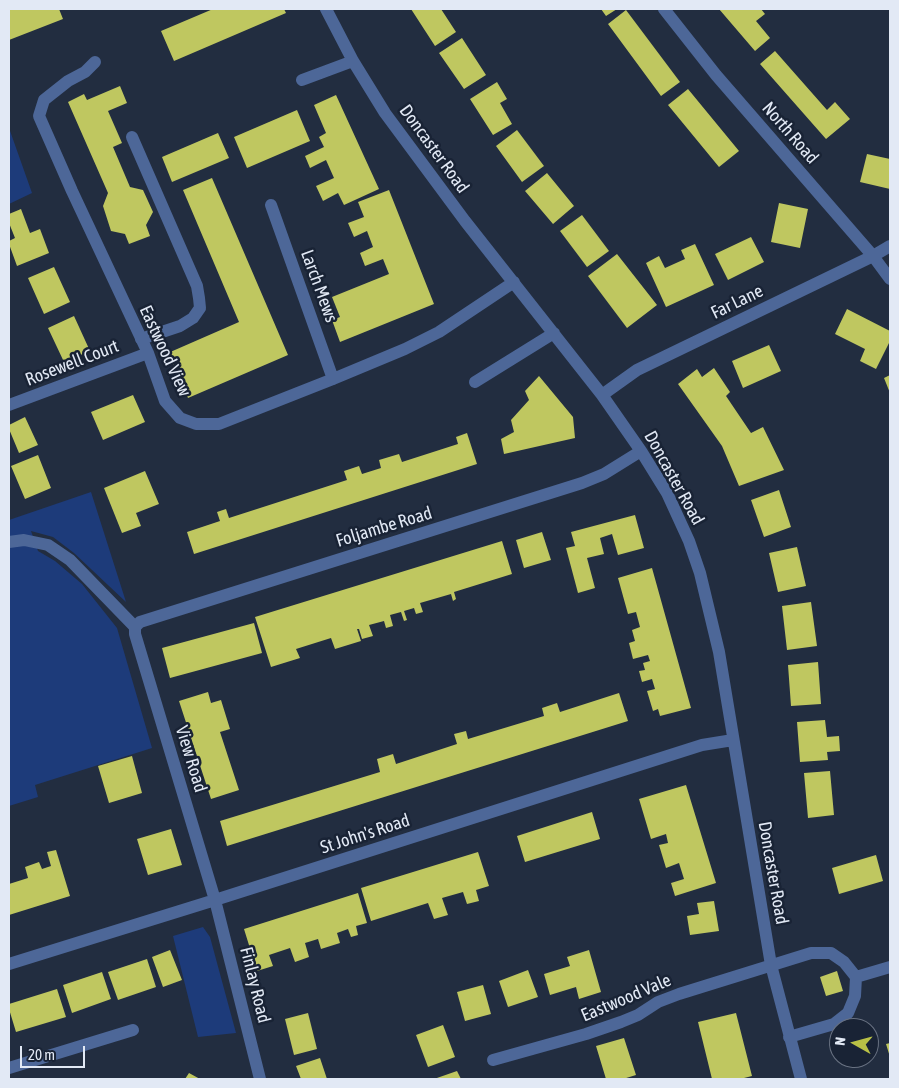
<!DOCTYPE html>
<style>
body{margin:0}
#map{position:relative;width:899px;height:1088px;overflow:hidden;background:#222d40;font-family:"Asap Condensed",sans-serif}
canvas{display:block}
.frame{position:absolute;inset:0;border:10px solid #e2e9f5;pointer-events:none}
.north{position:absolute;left:829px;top:1018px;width:50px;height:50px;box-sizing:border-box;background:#192335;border:1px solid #697282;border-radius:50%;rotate:277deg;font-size:14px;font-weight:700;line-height:20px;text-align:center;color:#e2e9f5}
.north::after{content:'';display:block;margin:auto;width:18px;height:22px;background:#b9c146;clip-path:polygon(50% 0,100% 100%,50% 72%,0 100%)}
.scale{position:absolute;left:20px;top:1046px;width:65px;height:22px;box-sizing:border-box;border:2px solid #e2e9f5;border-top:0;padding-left:6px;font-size:15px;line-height:18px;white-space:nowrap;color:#e2e9f5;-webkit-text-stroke:4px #192335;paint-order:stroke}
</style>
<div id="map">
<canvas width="899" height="1088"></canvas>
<div class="frame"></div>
<div class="north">N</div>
<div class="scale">20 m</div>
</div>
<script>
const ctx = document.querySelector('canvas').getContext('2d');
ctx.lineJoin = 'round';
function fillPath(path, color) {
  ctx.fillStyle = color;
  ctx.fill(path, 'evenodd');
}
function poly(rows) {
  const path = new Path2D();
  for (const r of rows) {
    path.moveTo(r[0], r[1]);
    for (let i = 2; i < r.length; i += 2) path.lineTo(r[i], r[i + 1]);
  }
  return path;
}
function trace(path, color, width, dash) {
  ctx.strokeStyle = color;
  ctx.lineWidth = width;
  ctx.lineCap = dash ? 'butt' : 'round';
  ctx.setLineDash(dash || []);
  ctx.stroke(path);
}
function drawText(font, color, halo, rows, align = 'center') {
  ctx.font = font + ' "Asap Condensed",sans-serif';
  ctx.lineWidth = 5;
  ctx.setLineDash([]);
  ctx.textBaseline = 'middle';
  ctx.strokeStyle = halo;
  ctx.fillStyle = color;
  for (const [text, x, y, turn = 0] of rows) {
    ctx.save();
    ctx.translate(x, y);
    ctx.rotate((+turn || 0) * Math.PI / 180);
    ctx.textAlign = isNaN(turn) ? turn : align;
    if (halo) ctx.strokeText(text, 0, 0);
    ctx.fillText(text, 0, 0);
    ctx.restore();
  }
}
const green = poly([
 [9,128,32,193,9,204],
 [91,492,126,602,74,553,53,537,31,531,38,551,55,561,82,584,117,628,152,748,35,785,38,797,9,806,9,520],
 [203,927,210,937,236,1033,198,1037,173,936]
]);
const building = poly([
 [9,9,59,9,63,19,9,40],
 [213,9,284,9,286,13,174,61,161,31],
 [411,9,441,9,456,32,435,46],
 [601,9,617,9,606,16],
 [719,9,761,9,765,14,756,21,770,38,755,51],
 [626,10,680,82,661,96,608,24],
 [462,38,486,75,464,89,439,53],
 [775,51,827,110,835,102,850,119,826,139,760,64],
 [497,82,507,99,500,103,512,124,493,135,470,99],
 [120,86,127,103,108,111,122,143,113,147,130,187,143,190,153,212,146,225,150,236,129,244,125,234,111,231,103,206,108,193,68,102,84,94,87,100],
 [688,89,739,151,719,167,668,105],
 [336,95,379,189,344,205,338,193,323,201,316,186,334,178,326,160,310,168,305,156,324,147,319,137,326,133,314,105],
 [297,110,310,141,247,168,234,137],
 [517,130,544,166,522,182,496,146],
 [218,133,229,158,172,182,162,157],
 [867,154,890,159,890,189,860,182],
 [547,173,574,206,553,224,525,191],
 [212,178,288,355,188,398,168,353,239,322,183,190],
 [389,190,434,304,340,342,332,320,340,317,332,297,389,274,383,259,365,266,360,253,373,247,367,231,354,237,348,223,364,217,358,202],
 [779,203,808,209,800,248,771,242],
 [21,209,30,233,40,229,49,253,17,266,9,244,9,241,15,238,9,223,9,214],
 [582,215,609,251,587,267,560,231],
 [751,237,764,262,728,280,715,254],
 [695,244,714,285,666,307,646,263,659,256,665,268,685,259,681,250],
 [617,254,657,305,627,328,588,276],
 [54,267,70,302,44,314,28,278],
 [847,309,890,331,890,341,876,369,860,361,865,349,835,334],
 [74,316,90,351,64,362,48,328],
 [769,345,781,371,743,388,732,361],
 [714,368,730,392,726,396,751,433,763,427,784,470,739,486,722,446,678,384,697,369,702,377],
 [890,375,890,393,884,378],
 [539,376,573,417,575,438,504,454,501,439,514,432,511,420,529,400,525,391],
 [133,395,145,422,103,440,91,412],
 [25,417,38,445,19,453,9,429,9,425],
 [467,433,477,464,194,554,187,532,220,521,217,512,226,509,229,518,347,480,344,471,359,466,362,474,381,468,379,460,399,454,402,462,458,444,456,437],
 [38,455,51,488,25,499,11,466],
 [145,471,159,504,136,513,141,526,122,533,104,488],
 [779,490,791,527,764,537,751,500],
 [635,515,644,548,618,555,612,534,600,538,604,554,587,558,595,588,578,593,566,548,575,546,571,532],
 [542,532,551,560,524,568,516,540],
 [502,541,512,574,454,592,456,599,453,601,451,594,420,603,423,612,416,614,414,608,404,611,407,620,404,621,401,612,390,615,393,626,386,628,384,621,369,625,373,636,362,639,359,629,357,629,361,641,335,649,331,638,296,649,300,658,271,667,255,617],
 [797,547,806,586,778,592,769,553],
 [652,568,691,708,660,716,658,709,653,711,647,691,655,689,652,679,642,682,639,671,645,670,643,663,650,661,648,655,633,659,629,643,635,641,632,630,640,627,636,612,628,614,618,578],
 [811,602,817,646,787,650,782,606],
 [254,623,262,653,170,678,162,648],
 [818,662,821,704,791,706,788,665],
 [208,692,211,703,221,700,230,729,220,732,239,790,211,799,179,701],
 [619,693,628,721,227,846,220,821,380,772,377,759,393,754,396,764,457,744,454,734,466,731,468,739,544,716,542,708,557,703,560,712],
 [825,720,827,737,839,736,840,751,827,752,828,760,800,762,797,722],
 [132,756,142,793,109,803,98,766],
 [830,771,834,815,808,818,804,773],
 [686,785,716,883,675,896,671,883,684,879,679,863,666,868,659,845,668,843,666,834,651,839,639,799],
 [592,812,600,839,525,862,517,836],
 [171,829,182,865,148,875,137,839],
 [56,850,70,896,9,915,9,884,28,878,25,867,39,862,42,869,51,866,47,852],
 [478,852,489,886,476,890,479,901,467,904,463,892,442,898,448,915,434,919,428,903,371,921,361,888],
 [876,855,883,881,839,894,832,868],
 [358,893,367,923,356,926,358,935,351,937,348,929,337,933,340,943,321,949,318,939,305,943,309,957,295,962,290,948,269,955,273,966,257,971,244,929],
 [714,901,719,931,690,935,687,916,699,914,697,903],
 [170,950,182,980,163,987,152,957],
 [589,950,601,992,579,999,576,987,550,995,544,974,570,966,567,957],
 [147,959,156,987,118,1000,108,972],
 [528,970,538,997,508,1007,499,981],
 [837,971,843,991,826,996,820,977],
 [102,972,111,999,72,1013,63,985],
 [483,985,491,1014,465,1021,457,992],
 [57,989,66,1017,16,1032,9,1009,9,1004],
 [308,1013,317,1049,294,1055,285,1019],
 [736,1013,752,1076,740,1079,712,1079,698,1022],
 [443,1025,455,1057,428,1067,416,1035],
 [624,1038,636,1075,623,1079,606,1079,596,1046],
 [890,1043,890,1057,886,1044],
 [320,1058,327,1079,301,1079,296,1066],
 [457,1071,461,1079,434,1079],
 [189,1073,200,1079,185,1079]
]);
const minor = poly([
 [326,9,353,61,385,113,465,221,602,395,641,451,667,493,689,541,700,573,719,652,771,965,801,1079],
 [664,9,716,75,873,256,890,279],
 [95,62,85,72,68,81,44,100,39,116,72,191,148,353,165,401,180,418,196,424,219,424,333,379,405,349,439,332,514,282],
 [302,80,353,61],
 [132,137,197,286,199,298,200,308,193,318,180,326,141,339],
 [271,205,333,379],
 [475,382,554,333],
 [602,395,637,370,873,256,890,246],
 [9,405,148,353],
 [9,542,24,540,48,545,70,560,135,627],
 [135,627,140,622,582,483,604,474,641,451],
 [135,627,135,634,215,900,260,1079],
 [9,964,215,900,702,745,733,740],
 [856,977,890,967],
 [493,1060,586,1034,621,1022,638,1015,658,1002,679,994,811,953,831,953,844,962,856,977,855,996,848,1013,834,1024,789,1037],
 [9,1068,133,1030]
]);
const streetNames = [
 ["North Road",790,133,49],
 ["Doncaster Road",434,149,54],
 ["Larch Mews",319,286,70],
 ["Far Lane",737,302,-26],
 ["Eastwood View",165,351,65],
 ["Rosewell Court",72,363,-21],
 ["Doncaster Road",674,478,61],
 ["Foljambe Road",384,527,-17],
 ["View Road",191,759,73],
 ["St John's Road",365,834,-18],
 ["Doncaster Road",773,873,80],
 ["Finlay Road",255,985,76],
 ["Eastwood Vale",626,998,-23]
];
fillPath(green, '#1d3b7a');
fillPath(building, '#bfc760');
trace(minor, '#4d6798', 12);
drawText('18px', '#e2e9f5', '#192335', streetNames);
</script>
